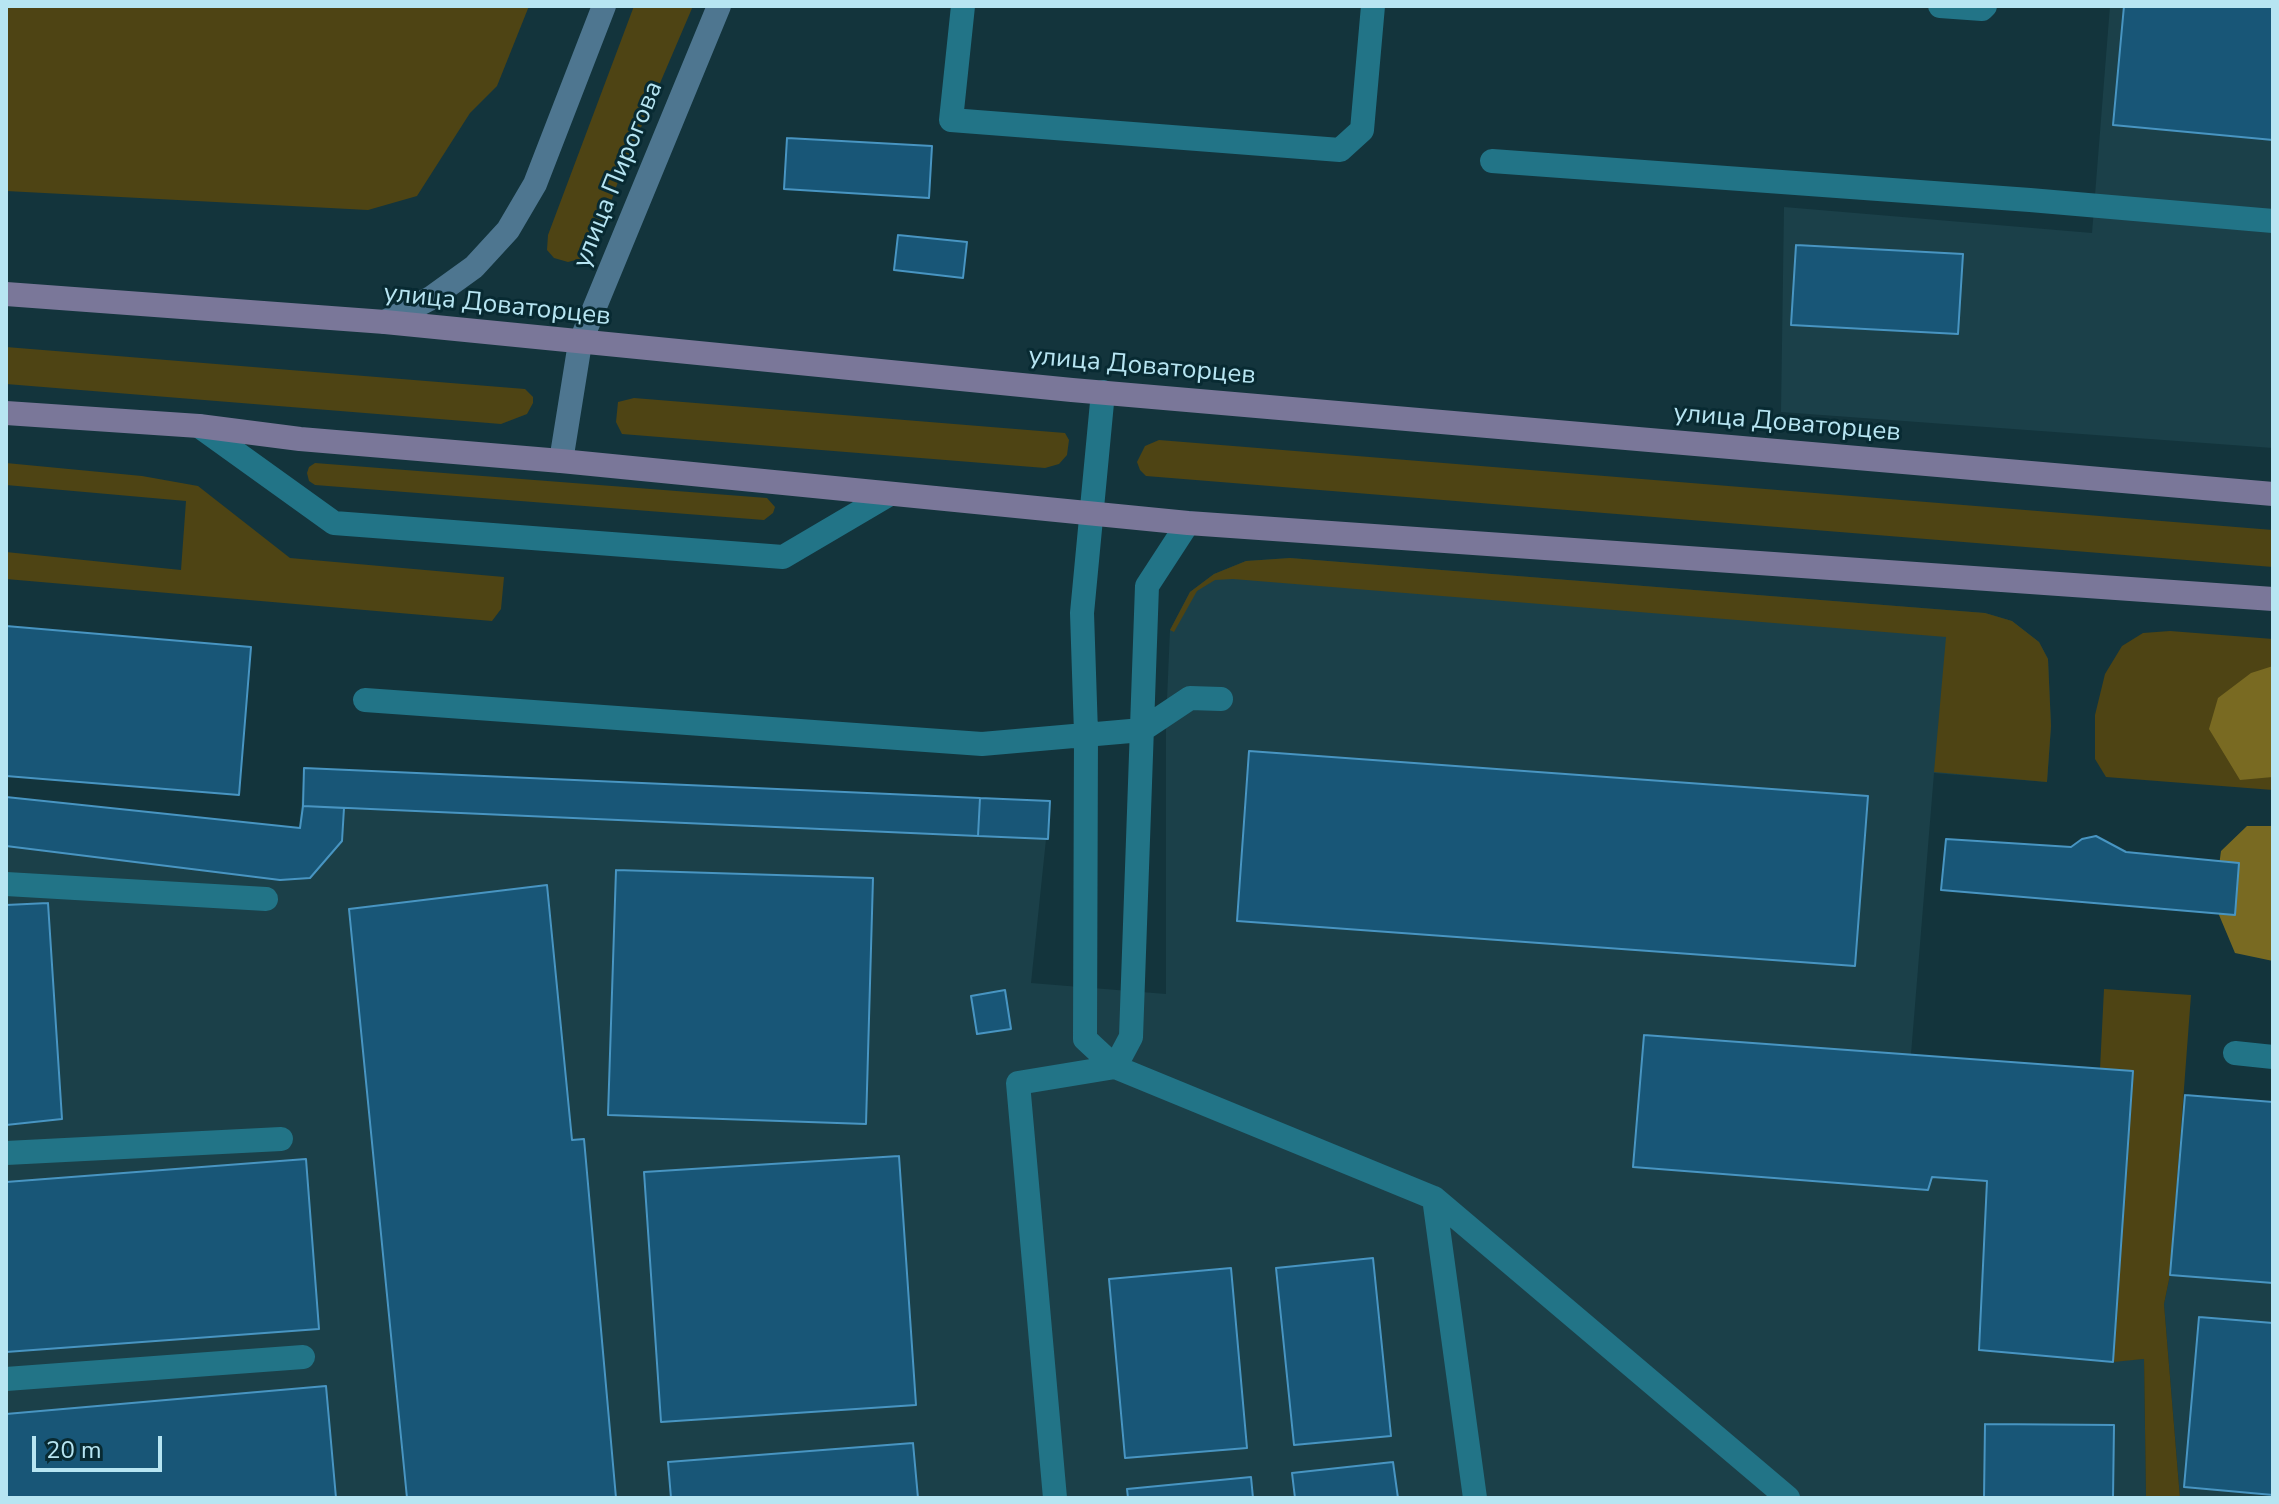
<!DOCTYPE html>
<meta charset="utf-8">
<style>
body{margin:0}
#map{position:relative;width:2279px;height:1504px;overflow:hidden;background:#13343c;font-family:"Nunito Sans",sans-serif}
canvas{display:block}
.frame{position:absolute;inset:0;border:8px solid #b7e5f2;pointer-events:none}
.scale{position:absolute;left:32px;top:1436px;width:130px;height:36px;box-sizing:border-box;border:4px solid #b7e5f2;border-top:0;padding-left:10px;font-size:24px;line-height:28px;white-space:nowrap;color:#b7e5f2;-webkit-text-stroke:6px #082a32;paint-order:stroke}
</style>
<div id="map">
<canvas width="2279" height="1504"></canvas>
<div class="frame"></div>
<div class="scale">20 m</div>
</div>
<script>
const ctx = document.querySelector('canvas').getContext('2d');
ctx.lineJoin = 'round';
function fillPath(path, color) {
  ctx.fillStyle = color;
  ctx.fill(path, 'evenodd');
}
function poly(rows) {
  const path = new Path2D();
  for (const r of rows) {
    path.moveTo(r[0], r[1]);
    for (let i = 2; i < r.length; i += 2) path.lineTo(r[i], r[i + 1]);
  }
  return path;
}
function trace(path, color, width, dash) {
  ctx.strokeStyle = color;
  ctx.lineWidth = width;
  ctx.lineCap = dash ? 'butt' : 'round';
  ctx.setLineDash(dash || []);
  ctx.stroke(path);
}
function drawText(font, color, halo, rows, align = 'center') {
  ctx.font = font + ' "Nunito Sans",sans-serif';
  ctx.lineWidth = 6;
  ctx.setLineDash([]);
  ctx.textBaseline = 'middle';
  ctx.strokeStyle = halo;
  ctx.fillStyle = color;
  for (const [text, x, y, turn = 0] of rows) {
    ctx.save();
    ctx.translate(x, y);
    ctx.rotate((+turn || 0) * Math.PI / 180);
    ctx.textAlign = isNaN(turn) ? turn : align;
    if (halo) ctx.strokeText(text, 0, 0);
    ctx.fillText(text, 0, 0);
    ctx.restore();
  }
}
const built = poly([
 [2110,6,2273,6,2273,448,1781,412,1784,207,2092,233],
 [1290,558,1985,613,2012,621,2039,642,2048,659,2051,726,2047,782,1934,773,1911,1054,2113,1361,2144,1359,2146,1498,6,1498,6,797,299,828,304,768,1050,801,1031,983,1166,994,1166,723,1170,630,1190,592,1214,574,1246,561],
 [2185,1095,2273,1102,2273,1498,2180,1498,2164,1304,2170,1275]
]);
const green = poly([
 [6,6,529,6,497,86,470,113,417,196,368,210,6,191],
 [634,6,693,6,619,179,595,247,587,257,568,262,554,258,547,250,548,235],
 [6,347,525,389,533,397,533,403,527,414,501,424,6,384],
 [634,398,1065,433,1069,440,1067,455,1059,464,1045,468,622,434,616,422,618,402],
 [1159,440,2273,530,2273,567,1146,476,1140,470,1137,462,1145,446],
 [6,463,142,476,198,486,290,558,504,577,501,609,492,621,6,579,6,552,181,570,186,501,6,485],
 [315,463,767,498,775,507,773,513,764,520,315,485,309,481,307,473,309,467],
 [1290,558,1985,613,2012,621,2039,642,2048,659,2051,726,2047,782,1934,772,1946,637,1233,579,1215,580,1197,591,1174,632,1170,630,1190,592,1214,574,1246,561],
 [2170,631,2273,639,2273,790,2106,777,2095,759,2095,715,2105,674,2122,646,2143,633],
 [2104,989,2191,995,2170,1275,2164,1304,2180,1498,2146,1498,2144,1359,2113,1362,2100,1069]
]);
const forest = poly([
 [2273,666,2273,777,2240,780,2209,729,2218,698,2251,673],
 [2247,826,2273,826,2273,961,2235,953,2214,903,2221,851]
]);
const building = poly([
 [2124,6,2273,6,2273,140,2113,125,2124,6],
 [787,138,932,146,929,198,784,189,787,138],
 [898,235,967,242,963,278,894,270,898,235],
 [1796,245,1963,254,1958,334,1791,325,1796,245],
 [6,626,251,647,239,795,6,776,6,626],
 [1249,751,1868,796,1855,966,1237,921,1249,751],
 [304,768,980,798,978,836,303,806,304,768],
 [6,797,300,828,303,806,344,808,342,841,310,878,280,880,6,846,6,797],
 [980,798,1050,801,1048,839,978,836,980,798],
 [2096,836,2126,852,2239,863,2235,915,1941,890,1946,839,2071,847,2082,839,2096,836],
 [616,870,873,878,866,1124,608,1115,616,870],
 [547,885,572,1140,584,1139,616,1498,407,1498,349,909,547,885],
 [48,903,62,1119,6,1125,6,905,48,903],
 [1005,990,1011,1029,977,1034,971,996,1005,990],
 [1644,1035,2133,1071,2113,1362,1979,1350,1987,1181,1932,1177,1928,1190,1633,1167,1644,1035],
 [2185,1095,2273,1102,2273,1283,2170,1275,2185,1095],
 [899,1156,916,1405,661,1422,644,1172,899,1156],
 [306,1159,319,1329,6,1352,6,1182,306,1159],
 [1373,1258,1391,1436,1294,1445,1276,1268,1373,1258],
 [1231,1268,1247,1448,1125,1458,1109,1279,1231,1268],
 [2199,1317,2273,1323,2273,1495,2184,1487,2199,1317],
 [326,1386,336,1498,6,1498,6,1414,326,1386],
 [1985,1424,2114,1425,2113,1498,1984,1498,1985,1424],
 [913,1443,918,1498,671,1498,668,1462,913,1443],
 [1393,1462,1398,1498,1295,1498,1292,1473,1393,1462],
 [1251,1477,1253,1498,1128,1498,1127,1489,1251,1477]
]);
const service = poly([
 [963,6,951,120,1340,150,1362,130,1373,6],
 [1940,6,1982,9,1985,6],
 [1492,161,2030,200,2273,221],
 [1103,392,1082,613,1086,733,1085,1039,1115,1067,1434,1198,1788,1498],
 [199,426,334,523,783,557,890,494],
 [365,700,982,744,1142,730,1190,698,1221,699],
 [6,884,266,899],
 [2235,1053,2273,1057],
 [1115,1067,1131,1037,1147,586,1188,523],
 [6,1153,281,1139],
 [1434,1198,1475,1498],
 [6,1379,303,1357],
 [1055,1498,1018,1083,1115,1067]
]);
const secondary = poly([
 [385,322,431,298,474,267,508,230,535,184,604,6],
 [561,461,580,343,719,6]
]);
const primary = poly([
 [6,294,385,322,1072,390,2273,494],
 [6,413,199,426,300,439,561,461,1188,523,2273,599]
]);
const streetNames = [
 ["улица Пирогова",619,175,-68],
 ["улица Доваторцев",497,306,6],
 ["улица Доваторцев",1142,367,5],
 ["улица Доваторцев",1787,424,5]
];
fillPath(built, '#1b4049');
fillPath(green, '#4e4414');
fillPath(forest, '#796a22');
fillPath(building, '#185677');
trace(building, '#4895c2', 2);
trace(service, '#227487', 24);
trace(secondary, '#4e7690', 24);
trace(primary, '#7a7799', 24);
drawText('26px', '#b7e5f2', '#082a32', streetNames);
</script>
